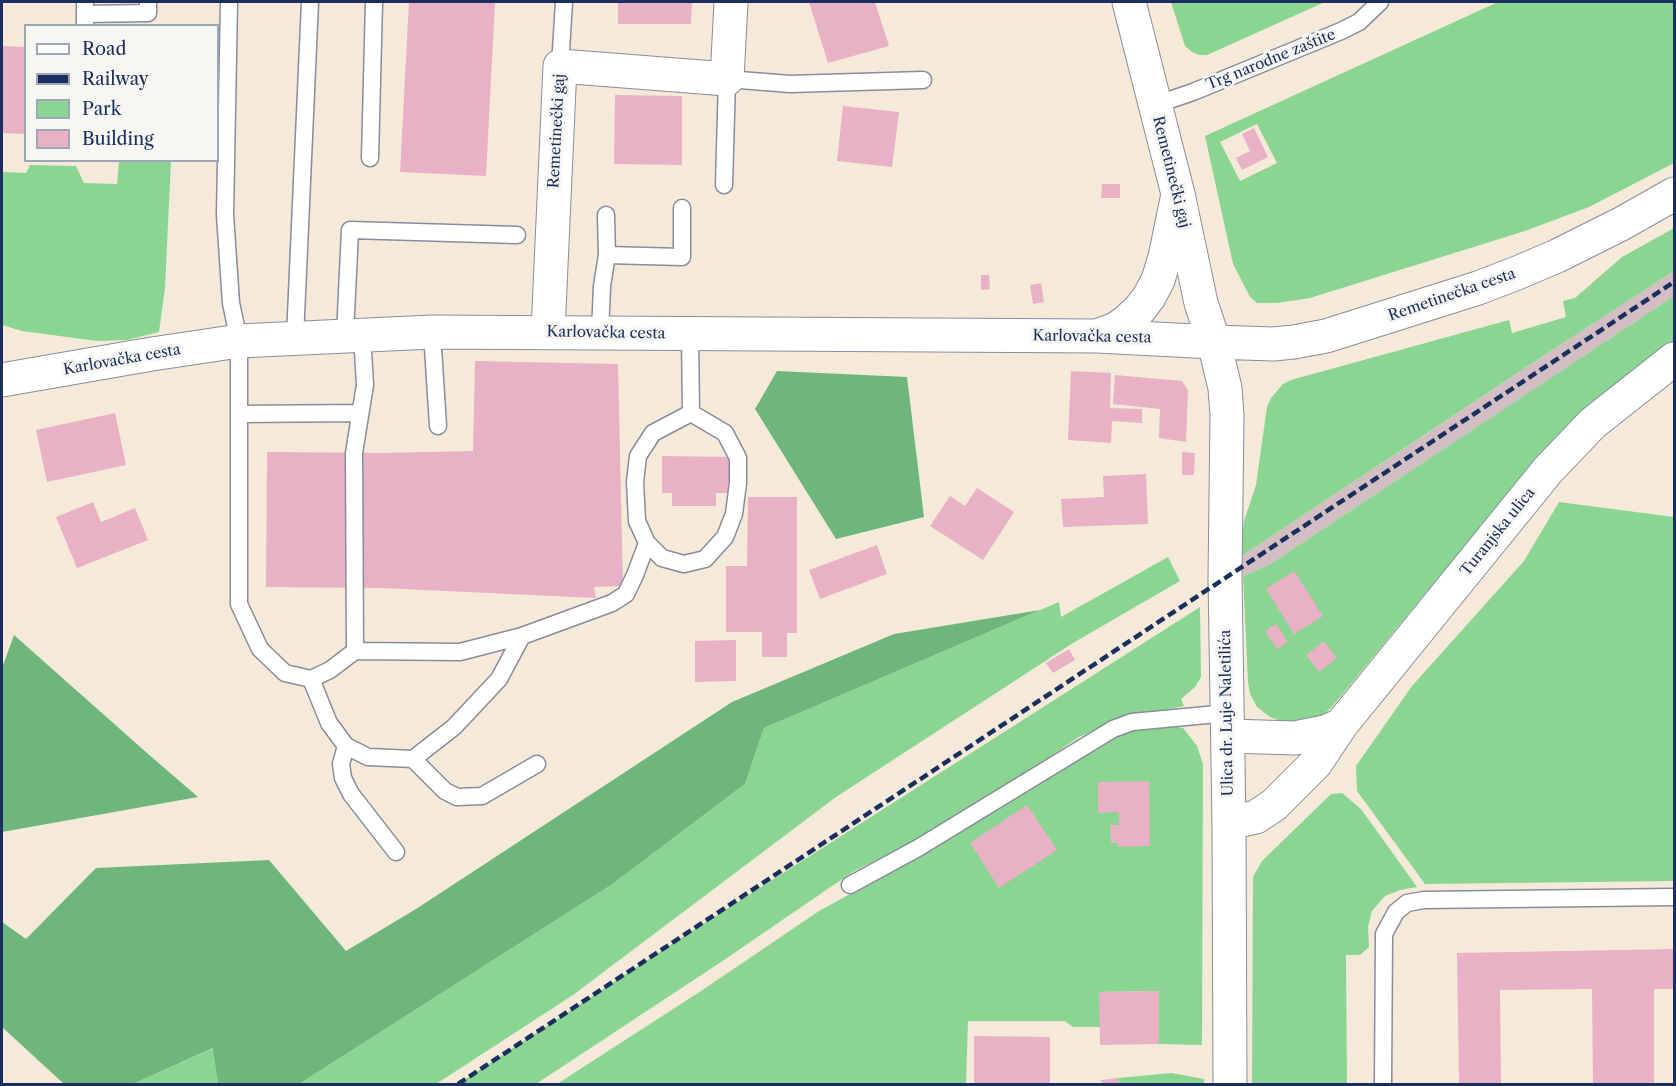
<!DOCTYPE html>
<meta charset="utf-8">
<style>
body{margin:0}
#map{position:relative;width:1676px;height:1086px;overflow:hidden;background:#f5eada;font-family:"Libre Caslon Text",serif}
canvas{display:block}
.frame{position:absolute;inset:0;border:3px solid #1b2f5e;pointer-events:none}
.legend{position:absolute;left:24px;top:24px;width:195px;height:138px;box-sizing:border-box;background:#f6f6f2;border:2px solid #9ea6b7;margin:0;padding:8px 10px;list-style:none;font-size:18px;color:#1b2f5e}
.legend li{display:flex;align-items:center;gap:12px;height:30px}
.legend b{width:30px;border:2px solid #9ea6b7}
</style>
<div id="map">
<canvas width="1676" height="1086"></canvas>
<div class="frame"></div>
<ul class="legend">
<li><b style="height:8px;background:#fff"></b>Road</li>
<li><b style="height:8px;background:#1b2f5e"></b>Railway</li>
<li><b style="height:16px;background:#8ad592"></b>Park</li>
<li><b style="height:16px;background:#e8b1c5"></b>Building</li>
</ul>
</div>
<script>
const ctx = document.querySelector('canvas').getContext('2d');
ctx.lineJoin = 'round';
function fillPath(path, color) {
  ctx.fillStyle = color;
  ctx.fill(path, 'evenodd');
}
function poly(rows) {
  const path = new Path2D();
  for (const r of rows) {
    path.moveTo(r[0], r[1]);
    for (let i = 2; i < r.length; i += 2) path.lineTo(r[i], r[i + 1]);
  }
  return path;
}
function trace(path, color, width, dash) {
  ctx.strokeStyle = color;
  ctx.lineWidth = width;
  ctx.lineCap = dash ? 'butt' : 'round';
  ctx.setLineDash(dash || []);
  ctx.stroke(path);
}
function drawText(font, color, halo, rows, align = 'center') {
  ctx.font = font + ' "Libre Caslon Text",serif';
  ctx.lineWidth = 6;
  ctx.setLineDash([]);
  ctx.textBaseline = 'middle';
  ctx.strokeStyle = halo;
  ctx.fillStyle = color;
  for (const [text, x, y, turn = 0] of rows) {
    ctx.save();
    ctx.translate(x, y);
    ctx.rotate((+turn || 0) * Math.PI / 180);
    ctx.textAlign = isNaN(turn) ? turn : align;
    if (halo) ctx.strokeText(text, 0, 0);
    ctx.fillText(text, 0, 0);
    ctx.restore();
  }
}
const industrial = poly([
 [1674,271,1674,296,1269,565,1243,576,1240,557,1543,356]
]);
const green = poly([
 [1171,2,1325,2,1207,55,1199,55,1192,52,1185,46],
 [1498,2,1674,2,1674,163,1589,207,1525,231,1310,298,1277,303,1257,303,1250,297,1233,264,1205,136],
 [1257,124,1277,163,1240,181,1220,142],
 [119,161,171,161,165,288,159,332,127,340,97,341,22,331,2,325,2,172,26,173,30,165,76,166,84,183,117,184],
 [1674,228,1674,271,1543,356,1240,557,1244,521,1256,485,1267,407,1271,398,1283,384,1291,380,1509,320,1512,333,1566,317,1563,301,1575,298,1622,257],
 [1674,296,1674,347,1504,502,1424,595,1332,707,1321,717,1302,723,1284,722,1270,717,1257,707,1250,694,1248,682,1243,576,1269,565],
 [1559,502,1674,517,1674,881,1425,884,1357,791,1356,766,1412,686,1524,561],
 [1168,557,1180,581,1073,643,836,797,573,995,436,1084,299,1084,611,885,745,784,764,728,1059,602,1061,617],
 [1200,607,1201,677,1195,687,1181,699,1184,706,1121,719,1079,737,949,825,854,871,721,962,536,1084,458,1084,664,949],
 [1164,725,1183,728,1197,746,1203,764,1202,1045,1159,1044,1158,991,1100,992,1100,1027,1073,1027,1065,1021,968,1021,966,1084,557,1084,701,991,819,911,918,857,1075,758,1133,728],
 [1342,793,1361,809,1417,887,1400,890,1385,896,1372,911,1368,927,1369,947,1360,955,1346,955,1347,1084,1252,1084,1253,877,1262,861,1331,794],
 [214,1048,218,1084,133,1084],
 [1171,1073,1204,1079,1204,1084,1119,1084,1118,1078]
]);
const forest = poly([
 [777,371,907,377,924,517,836,539,755,409],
 [1040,610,764,728,745,784,611,885,299,1084,218,1084,213,1048,133,1084,64,1084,2,1027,2,922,26,939,96,868,269,860,346,951,416,909,732,702,894,634],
 [14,635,147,753,198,797,2,832,2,668]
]);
const building = poly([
 [409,2,495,2,486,176,400,172],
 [618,2,692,2,691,24,618,24],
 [809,2,875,2,889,46,828,63],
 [2,46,26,47,26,134,2,133],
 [615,95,682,96,682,165,614,164],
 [843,106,899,112,892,167,837,161],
 [1254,128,1268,157,1242,170,1236,158,1250,151,1242,134],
 [1102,184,1120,184,1120,198,1101,198],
 [981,275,989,275,990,289,981,290],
 [1041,283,1044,302,1033,304,1030,285],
 [475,361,618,364,623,586,594,587,596,598,380,588,266,587,267,452,382,453,473,451],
 [1071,371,1111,373,1110,408,1142,409,1142,423,1112,421,1111,443,1068,440],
 [1115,375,1182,381,1188,390,1186,442,1159,438,1160,409,1113,404],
 [115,413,126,465,47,482,36,430],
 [1182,452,1195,453,1194,475,1182,475],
 [662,456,732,457,732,493,716,493,716,506,672,506,672,493,662,493],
 [1146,474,1148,524,1063,527,1061,499,1104,497,1103,476],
 [977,488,1014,512,983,560,930,526,950,496,965,506],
 [748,497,797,497,797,633,787,633,787,657,762,657,762,632,726,632,726,566,747,566],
 [93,502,101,522,135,508,148,540,77,568,56,517],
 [877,545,887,574,820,599,809,570],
 [1294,571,1323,616,1294,634,1266,589],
 [1276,624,1288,642,1277,649,1265,631],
 [736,640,736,681,695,682,695,641],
 [1324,641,1337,658,1319,672,1306,655],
 [1069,649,1075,660,1053,673,1046,663],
 [1149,781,1150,846,1118,847,1118,843,1111,843,1110,825,1119,825,1119,812,1098,813,1098,782],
 [1027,805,1057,850,999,888,970,843],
 [1674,949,1674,989,1654,989,1654,1084,1593,1084,1592,989,1500,990,1501,1084,1459,1084,1457,953],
 [1159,991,1159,1044,1100,1045,1099,992],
 [974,1036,1050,1037,1050,1084,974,1084],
 [1118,1078,1119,1084,1102,1084,1101,1080]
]);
const service = poly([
 [85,2,85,26],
 [229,2,225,215,231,303,239,341,239,604,260,649,285,673,311,679,330,670,355,651,354,453,365,385,362,334],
 [85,14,148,13,148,2],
 [560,66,564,2],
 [1155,105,1193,92,1341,31,1359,22,1380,2],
 [370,158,374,2],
 [724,185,727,79,790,84,923,80],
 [606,215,607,255],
 [432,332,438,426],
 [600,333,602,286,607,255,682,257,682,208],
 [690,334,691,413],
 [345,335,350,230,517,235],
 [295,338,310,2],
 [691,413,725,433,738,458,738,483,734,514,725,537,705,559,684,564,662,558,647,543,637,521,635,482,638,456,653,433,691,413],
 [239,414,360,413],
 [355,651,460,652,522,636,612,603,626,594,635,575,647,543],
 [311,679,329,723,346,746,368,757,413,759,445,791,457,797,482,796,537,764],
 [346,746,341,764,343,778,351,794,396,852],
 [413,759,454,727,499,679,522,636],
 [850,885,918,848,1113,729,1132,722,1228,713],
 [1383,1084,1384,934,1396,912,1407,903,1424,900,1674,897]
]);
const minor = poly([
 [548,332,560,66,727,79,731,2],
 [1228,736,1295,738,1325,732,1341,725],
 [1229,823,1256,817,1274,805,1315,764,1341,725,1548,470,1593,423,1674,359]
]);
const tertiary = poly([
 [1129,2,1178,194,1201,303,1214,342]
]);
const secondary = poly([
 [1097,336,1116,329,1127,321,1139,310,1149,297,1158,280,1165,257,1178,194],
 [1214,342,1225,388,1227,415,1225,578,1229,823,1230,1084],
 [2,380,152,354,239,341,432,332,1097,336,1214,342,1273,344,1294,342,1326,336,1478,288,1517,273,1557,256,1621,224,1674,194]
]);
const rail = poly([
 [458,1084,1674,282]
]);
const streetNames = [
 ["Trg narodne zaštite",1271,60,-22],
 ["Remetinečki gaj",557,131,-87],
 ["Remetinečki gaj",1171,172,76],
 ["Remetinečka cesta",1452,295,-19],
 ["Karlovačka cesta",606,333,1],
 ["Karlovačka cesta",1092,337,1],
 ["Karlovačka cesta",122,360,-10],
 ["Turanjska ulica",1498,532,-51],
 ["Ulica dr. Luje Naletilića",1227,713,-91]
];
fillPath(industrial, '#d2bec3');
fillPath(green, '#8ad592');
fillPath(forest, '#6fb67c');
fillPath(building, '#e8b1c5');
trace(service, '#888c9c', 19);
trace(minor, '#888c9c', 35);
trace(tertiary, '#888c9c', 35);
trace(secondary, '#888c9c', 35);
trace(service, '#fff', 16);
trace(minor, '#fff', 33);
trace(tertiary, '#fff', 33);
trace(secondary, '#fff', 33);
trace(rail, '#1b2f5e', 4.5, [9, 4.5]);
drawText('15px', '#1b2f5e', '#f6f6f2', streetNames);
</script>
